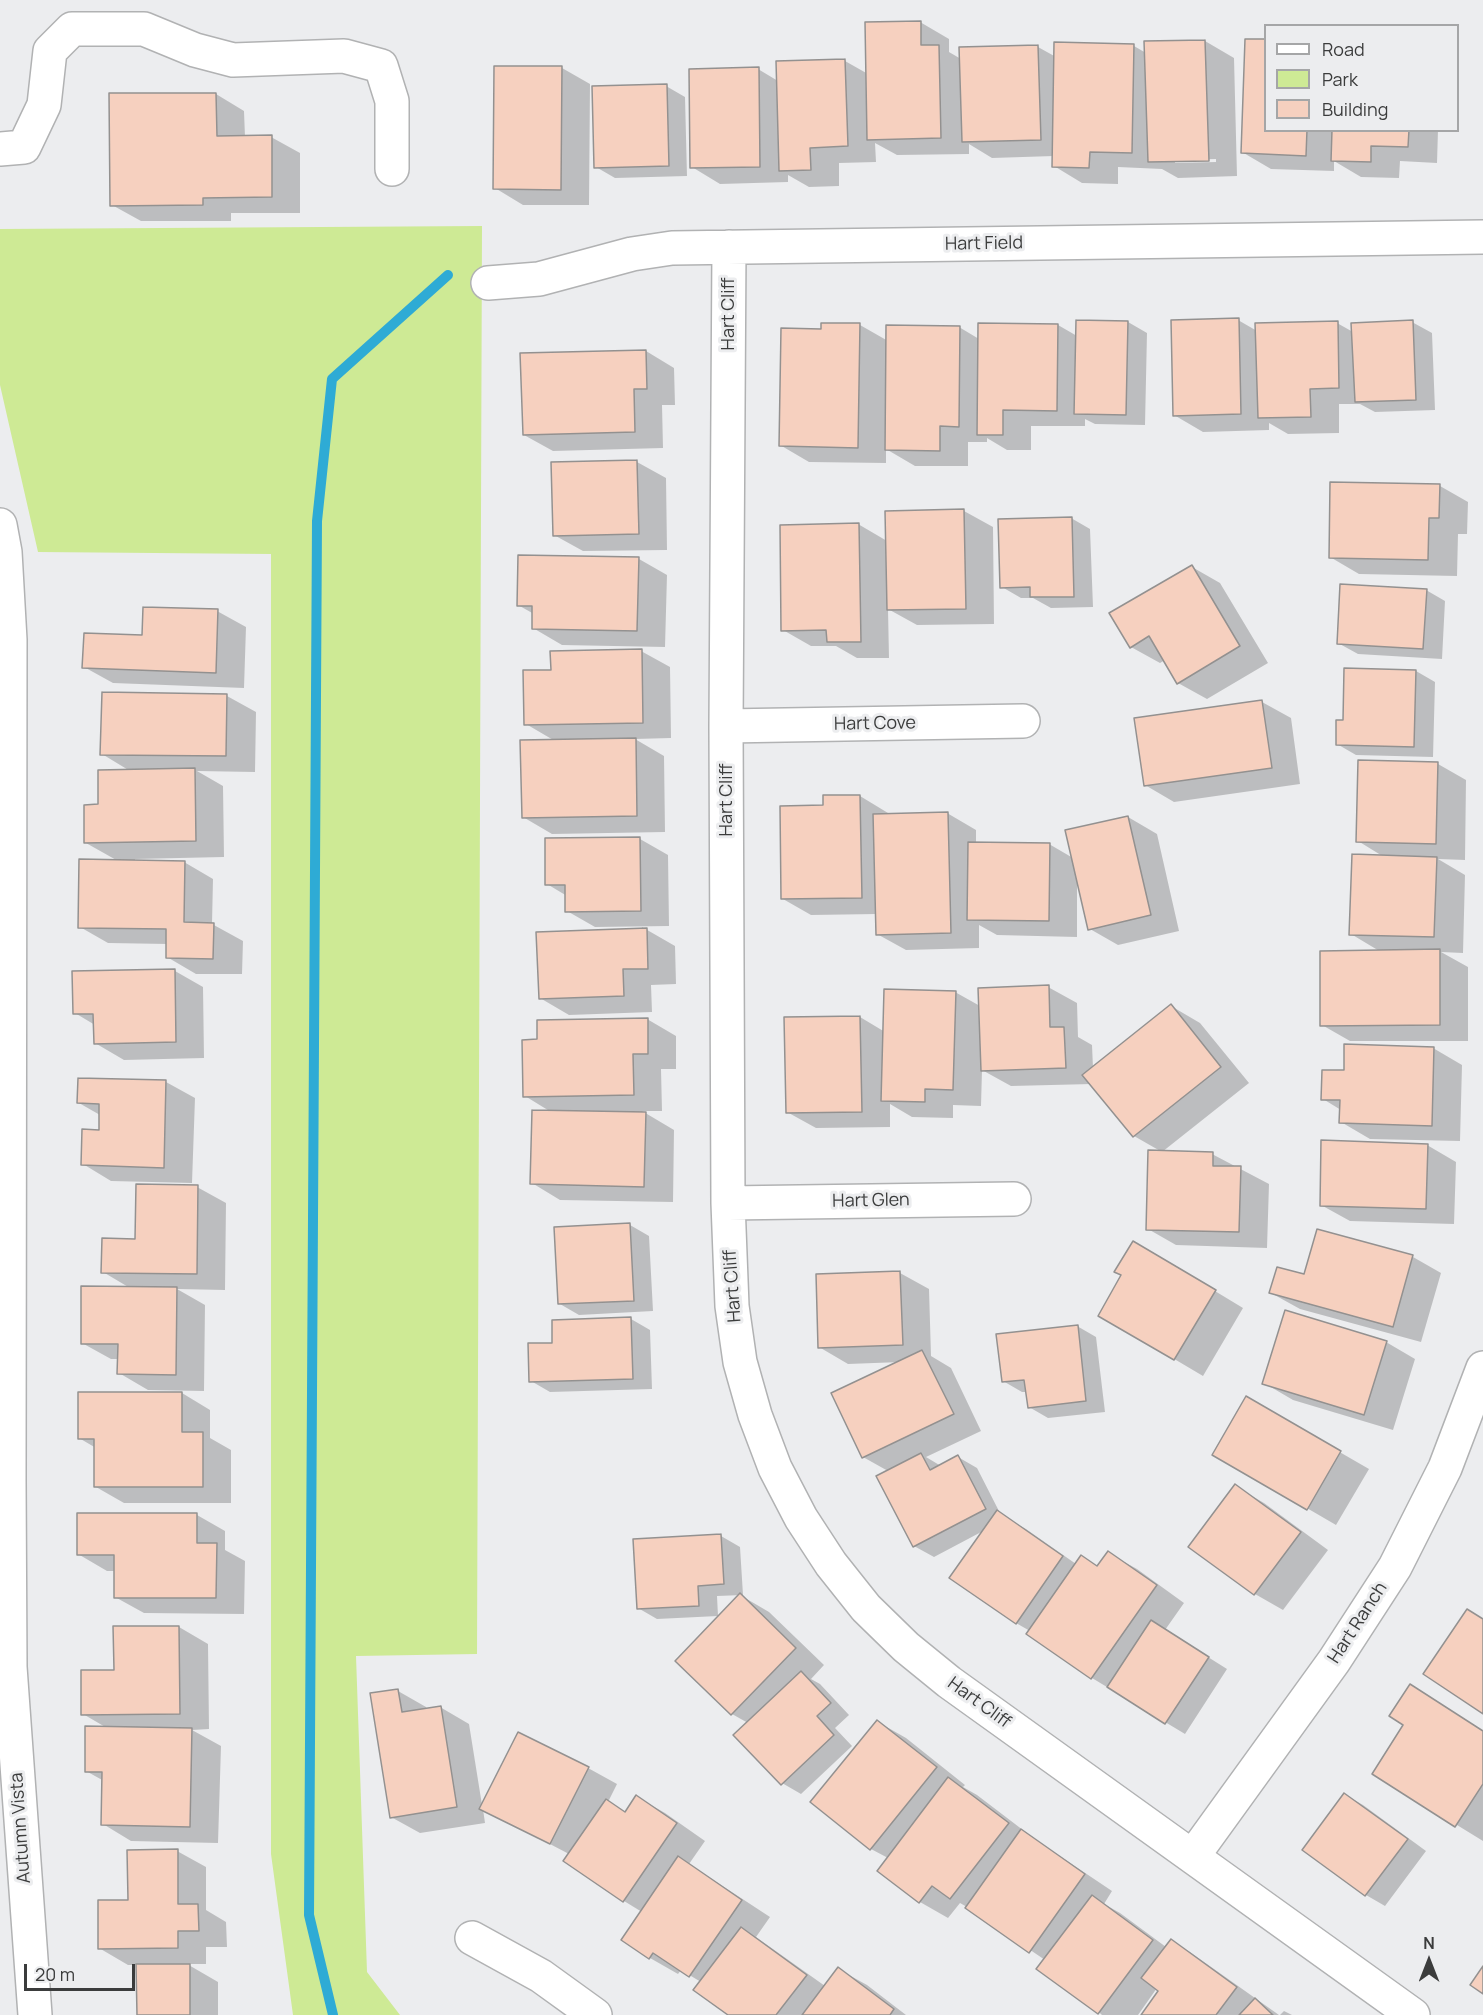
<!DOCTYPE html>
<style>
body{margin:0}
#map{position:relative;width:1483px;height:2015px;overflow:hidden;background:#ecedef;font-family:Manrope,sans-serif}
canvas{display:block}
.legend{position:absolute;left:1264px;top:24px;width:195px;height:108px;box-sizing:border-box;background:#ecedef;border:2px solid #a5a6a7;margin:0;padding:8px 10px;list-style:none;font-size:18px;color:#3b3c3c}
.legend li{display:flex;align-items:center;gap:12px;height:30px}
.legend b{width:30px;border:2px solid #a5a6a7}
.north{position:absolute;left:1399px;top:1931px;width:60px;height:60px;-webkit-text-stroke:4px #ecedef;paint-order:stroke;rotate:0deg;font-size:16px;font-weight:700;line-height:24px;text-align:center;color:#3b3c3c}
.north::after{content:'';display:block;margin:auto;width:21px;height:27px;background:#3b3c3c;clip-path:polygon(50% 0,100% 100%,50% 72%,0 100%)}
.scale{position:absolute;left:24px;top:1964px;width:111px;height:27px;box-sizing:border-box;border:3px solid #3b3c3c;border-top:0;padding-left:8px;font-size:18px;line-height:21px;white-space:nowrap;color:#3b3c3c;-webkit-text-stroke:4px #ecedef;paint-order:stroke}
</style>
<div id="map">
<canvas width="1483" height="2015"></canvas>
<ul class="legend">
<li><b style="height:8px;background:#fff"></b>Road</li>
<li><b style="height:16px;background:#ceea95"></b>Park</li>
<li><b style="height:16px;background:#f6d0bf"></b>Building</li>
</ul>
<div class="north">N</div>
<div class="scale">20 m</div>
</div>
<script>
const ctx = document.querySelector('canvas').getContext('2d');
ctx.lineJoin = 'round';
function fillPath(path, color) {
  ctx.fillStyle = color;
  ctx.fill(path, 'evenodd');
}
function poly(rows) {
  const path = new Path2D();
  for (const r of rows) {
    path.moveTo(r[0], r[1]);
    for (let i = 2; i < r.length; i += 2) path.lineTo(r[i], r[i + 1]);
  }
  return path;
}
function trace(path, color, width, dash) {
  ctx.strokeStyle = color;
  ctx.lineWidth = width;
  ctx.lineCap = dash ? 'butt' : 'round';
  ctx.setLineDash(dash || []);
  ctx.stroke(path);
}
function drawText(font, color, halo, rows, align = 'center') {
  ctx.font = font + ' Manrope,sans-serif';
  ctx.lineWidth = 6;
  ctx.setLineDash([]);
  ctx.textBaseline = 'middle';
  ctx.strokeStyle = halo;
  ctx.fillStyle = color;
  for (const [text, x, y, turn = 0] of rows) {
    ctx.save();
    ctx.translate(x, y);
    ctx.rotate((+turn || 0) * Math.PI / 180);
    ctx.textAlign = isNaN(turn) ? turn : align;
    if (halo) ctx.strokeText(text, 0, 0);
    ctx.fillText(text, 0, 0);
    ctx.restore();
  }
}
const green = poly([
 [482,226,477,1654,356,1656,367,1972,400,2015,293,2015,271,1854,271,554,38,552,0,385,0,229]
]);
const shadow = poly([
 [920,22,949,39,949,52,961,59,1038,47,1056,57,1134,46,1146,53,1205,41,1234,58,1237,176,1178,178,1162,169,1118,167,1118,184,1082,183,1054,166,1054,156,992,158,969,144,969,154,897,155,875,143,876,162,839,163,839,186,809,187,788,175,788,182,720,184,692,167,758,69,778,81,845,61,868,74],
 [1216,159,1216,162,1175,163,1175,160],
 [562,68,590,84,589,205,523,205,495,188],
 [666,86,685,97,687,176,615,178,596,167],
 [216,94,244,111,245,137,271,137,300,153,300,213,231,213,231,221,141,221,112,205],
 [1266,130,1438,130,1437,163,1400,161,1399,178,1361,177,1334,161,1334,171,1271,169,1242,152],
 [1238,320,1257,331,1337,323,1353,332,1412,322,1432,333,1435,410,1375,412,1360,404,1339,404,1339,433,1288,434,1269,423,1269,430,1203,432,1174,415],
 [1128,322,1147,333,1145,425,1095,424,1085,419,1085,426,1031,426,1031,450,1007,450,987,438,987,442,968,442,968,466,915,466,886,449,886,463,809,462,780,445,823,330,823,324,860,325,888,341,959,327,979,339,1058,325,1077,336],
 [646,351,674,368,675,405,662,405,663,448,553,451,524,435],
 [637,462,666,478,667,550,583,551,554,535],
 [1440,486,1468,502,1467,534,1458,534,1457,576,1359,574,1330,557],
 [964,511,993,527,994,624,917,625,888,609,889,658,857,658,836,646,811,646,783,630,858,524,887,541,887,512],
 [1071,518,1090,529,1093,607,1051,608,1033,598,1021,598,1002,587],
 [639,559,667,575,665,647,562,645,533,628,534,614,518,605],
 [1192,567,1220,583,1268,663,1207,699,1178,683,1165,660,1160,663,1131,647],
 [1426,590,1445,601,1442,659,1358,654,1338,643],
 [217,611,246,627,244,688,113,683,84,667,143,637],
 [641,651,670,667,671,738,635,739,664,756,665,832,552,834,523,817,555,741,526,724],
 [1416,671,1435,682,1433,757,1356,755,1337,744,1344,721],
 [227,696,256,712,255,772,197,771,223,786,224,857,135,859,135,861,184,862,213,879,212,924,243,941,242,974,196,974,167,957,168,944,108,943,80,927,118,861,86,843,100,805,130,771,102,754],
 [1262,702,1291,718,1300,784,1174,802,1145,785],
 [1438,764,1466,780,1465,860,1438,859,1465,875,1463,953,1441,952,1468,967,1468,1041,1350,1041,1322,1025,1381,952,1351,934,1384,857,1358,841],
 [860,796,888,813,888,815,947,813,976,830,976,843,1049,844,1073,858,1128,817,1157,834,1179,931,1118,945,1090,929,1077,881,1077,937,997,935,979,925,979,948,906,950,877,934,877,914,811,915,783,899,825,807],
 [640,839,668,855,669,926,595,927,567,911,567,896,547,884],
 [642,927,675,946,676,984,651,985,652,1012,569,1015,540,998,642,930],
 [175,971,203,987,204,1058,124,1060,95,1043,95,1025,75,1013],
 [1048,987,1077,1003,1078,1037,1092,1045,1093,1068,1171,1006,1200,1023,1249,1083,1162,1152,1134,1136,1092,1084,1011,1086,982,1070,981,1106,953,1105,953,1118,912,1117,890,1104,890,1127,816,1128,787,1112,786,1019,860,1017,885,1032,955,992,980,1006],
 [647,1019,676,1036,676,1069,661,1069,662,1111,642,1111,674,1130,673,1202,560,1200,532,1183,551,1112,525,1096],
 [1433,1048,1462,1065,1460,1141,1370,1139,1341,1122,1341,1110,1323,1099,1345,1072],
 [79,1079,166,1082,195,1098,192,1183,111,1181,83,1164,100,1132,100,1115,79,1103],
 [1427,1145,1456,1162,1454,1224,1350,1221,1321,1205],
 [1212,1154,1269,1184,1267,1248,1176,1245,1148,1229],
 [197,1187,226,1203,225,1290,177,1289,205,1305,204,1391,148,1390,119,1373,119,1359,111,1359,82,1343,130,1288,103,1272],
 [630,1225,649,1236,653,1311,579,1315,560,1304],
 [1318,1230,1413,1257,1441,1273,1421,1342,1300,1309,1271,1293,1306,1276],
 [1162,1259,1243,1308,1203,1376,1100,1315],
 [900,1273,929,1289,931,1356,951,1368,981,1431,926,1457,941,1466,958,1457,977,1468,1001,1515,1026,1529,1076,1564,1098,1567,1108,1553,1137,1569,1184,1603,1165,1630,1227,1669,1185,1734,1092,1678,1028,1633,1030,1631,1016,1623,985,1530,934,1557,914,1546,888,1471,863,1457,901,1362,848,1364,819,1347],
 [631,1319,650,1330,652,1389,550,1392,531,1381,554,1344],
 [1077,1326,1096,1337,1105,1412,1048,1418,1029,1407,1027,1392,1022,1392,1003,1381],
 [1386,1342,1415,1359,1393,1430,1293,1400,1264,1383],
 [182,1393,210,1410,210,1438,231,1450,231,1503,124,1503,96,1487,96,1448,79,1438],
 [1246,1398,1369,1469,1336,1525,1214,1454],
 [1235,1486,1264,1503,1328,1550,1283,1610,1255,1594],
 [197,1515,225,1531,225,1550,245,1561,244,1614,144,1613,115,1597,115,1571,107,1571,78,1554],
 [721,1536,740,1547,743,1595,717,1596,718,1616,657,1619,638,1608],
 [740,1595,769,1612,824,1665,811,1679,820,1684,849,1715,835,1728,852,1746,801,1794,782,1783,748,1723,732,1714,677,1661],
 [179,1627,208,1644,209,1729,192,1730,221,1746,218,1843,131,1841,103,1824,104,1781,86,1771,107,1728,83,1714,116,1671,115,1628],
 [398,1691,426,1707,427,1709,440,1707,469,1724,482,1805,588,1768,617,1784,608,1802,626,1812,637,1797,665,1813,705,1841,689,1864,770,1917,756,1937,825,1986,838,1969,867,1985,906,2015,731,2015,701,1982,681,1970,678,1974,650,1958,642,1912,624,1901,569,1854,483,1809,485,1823,420,1833,391,1817],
 [1438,1702,1483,1731,1483,1841,1374,1774],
 [878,1722,906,1738,965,1785,963,1787,977,1795,1036,1840,1112,1891,1104,1904,1120,1913,1166,1947,1171,1941,1190,1952,1279,2015,1143,2015,1161,1991,1157,1988,1138,2015,1102,2015,1045,1960,967,1907,960,1903,948,1918,920,1902,888,1858,871,1849],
 [1344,1794,1363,1805,1426,1851,1385,1906,1366,1895,1304,1850],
 [177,1851,206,1867,206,1910,226,1922,227,1947,206,1947,206,1964,187,1964,218,1982,218,2015,138,2015,138,1965,128,1965,99,1948,129,1901],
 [1284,2011,1292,2015,1280,2015]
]);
const stream = poly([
 [333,2015,309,1915,317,521,332,379,448,275]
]);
const building = poly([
 [921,21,921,45,939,45,941,138,867,140,865,22,921,21],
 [1245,39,1266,39,1266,130,1307,130,1306,156,1241,153,1245,39],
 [1205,40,1209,161,1148,162,1144,41,1205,40],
 [1054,42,1134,44,1132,153,1090,152,1089,168,1052,167,1054,42],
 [1038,45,1041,140,962,142,959,47,1038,45],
 [845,59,848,146,810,148,811,170,779,171,776,61,845,59],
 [494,66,562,66,561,190,493,189,494,66],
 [759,67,760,167,690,168,689,69,759,67],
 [667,84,669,166,594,168,592,86,667,84],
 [109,93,216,93,217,136,272,135,272,197,203,198,203,205,110,206,109,93],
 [1332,130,1409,130,1408,147,1371,146,1371,162,1331,161,1332,130],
 [1239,318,1241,414,1173,416,1171,320,1239,318],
 [1076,320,1128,321,1126,415,1074,414,1076,320],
 [1413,320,1416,400,1355,402,1351,323,1413,320],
 [1338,321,1339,388,1310,389,1311,417,1258,418,1255,323,1338,321],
 [821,323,860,323,858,448,779,446,781,328,821,329,821,323],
 [978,323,1058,324,1057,411,1003,410,1003,435,977,435,978,323],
 [886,325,960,326,959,427,940,426,940,451,885,450,886,325],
 [646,350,647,389,634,389,635,432,523,435,520,353,646,350],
 [637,460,639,534,553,536,551,462,637,460],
 [1330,482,1440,484,1439,518,1429,518,1428,560,1329,558,1330,482],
 [964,509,966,609,887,610,885,511,964,509],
 [1072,517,1074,597,1030,597,1030,587,1000,588,998,519,1072,517],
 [859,523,861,642,827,642,826,630,781,631,780,525,859,523],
 [518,555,639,557,637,631,532,629,532,606,517,606,518,555],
 [1192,565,1240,646,1177,684,1149,636,1130,648,1109,613,1192,565],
 [1340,584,1427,589,1423,649,1337,644,1340,584],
 [143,607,218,609,216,673,82,668,84,633,142,635,143,607],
 [642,649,643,723,524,725,523,670,551,670,550,651,642,649],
 [1344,668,1416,670,1414,747,1336,745,1336,720,1343,720,1344,668],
 [102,692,227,694,226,756,100,755,102,692],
 [1262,700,1272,768,1144,786,1134,718,1262,700],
 [636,738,637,816,522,818,520,740,636,738],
 [1358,760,1438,762,1436,844,1356,842,1358,760],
 [195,768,196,841,84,843,84,805,98,804,98,770,195,768],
 [823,795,860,795,862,898,781,899,780,806,823,805,823,795],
 [948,812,951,933,876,935,873,814,948,812],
 [1128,816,1151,915,1088,930,1065,830,1128,816],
 [640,837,641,911,565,912,565,885,545,885,545,838,640,837],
 [968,842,1050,843,1049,921,967,920,968,842],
 [1352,854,1437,857,1434,937,1349,935,1352,854],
 [79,859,185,861,184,922,214,923,213,959,166,958,166,929,78,928,79,859],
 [647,928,648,969,623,969,624,996,539,999,536,932,647,928],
 [1440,949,1440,1025,1320,1026,1320,951,1440,949],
 [175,969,176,1042,94,1044,93,1014,73,1014,72,971,175,969],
 [1049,985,1050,1027,1064,1027,1066,1068,981,1071,978,988,1049,985],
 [884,989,956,991,953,1090,925,1089,925,1102,881,1101,884,989],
 [1171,1004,1221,1067,1133,1137,1082,1075,1171,1004],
 [860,1016,862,1112,786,1113,784,1017,860,1016],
 [648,1018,648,1054,633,1054,634,1095,523,1097,522,1040,537,1039,537,1020,648,1018],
 [1344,1044,1434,1047,1432,1126,1339,1123,1340,1100,1321,1100,1322,1070,1344,1070,1344,1044],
 [78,1078,166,1080,164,1168,81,1165,82,1129,99,1130,99,1104,77,1103,78,1078],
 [532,1110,646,1112,644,1187,530,1184,532,1110],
 [1321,1140,1428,1144,1426,1209,1320,1206,1321,1140],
 [1148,1150,1213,1152,1213,1166,1241,1166,1239,1232,1146,1230,1148,1150],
 [136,1184,198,1185,197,1274,101,1273,102,1238,135,1239,136,1184],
 [630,1223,634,1301,558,1304,554,1227,630,1223],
 [1317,1229,1413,1255,1393,1327,1269,1293,1277,1267,1304,1274,1317,1229],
 [1133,1241,1216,1290,1174,1360,1098,1316,1121,1275,1114,1272,1133,1241],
 [900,1271,903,1345,818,1348,816,1274,900,1271],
 [81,1286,177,1287,176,1375,117,1374,118,1344,81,1344,81,1286],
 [1285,1310,1387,1341,1364,1415,1262,1384,1285,1310],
 [631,1317,633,1379,529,1382,528,1343,552,1343,552,1320,631,1317],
 [1078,1325,1086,1401,1028,1408,1024,1380,1002,1382,996,1334,1078,1325],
 [922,1350,954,1414,862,1458,831,1393,922,1350],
 [78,1392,182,1392,182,1432,203,1432,203,1487,94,1487,94,1439,78,1439,78,1392],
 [1246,1396,1341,1451,1307,1510,1212,1455,1246,1396],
 [921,1453,930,1470,958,1455,986,1509,913,1547,876,1476,921,1453],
 [1235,1484,1301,1532,1254,1595,1188,1547,1235,1484],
 [997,1510,1063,1556,1016,1624,949,1578,997,1510],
 [77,1513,197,1513,197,1543,217,1543,216,1598,114,1598,114,1555,77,1555,77,1513],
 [721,1534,724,1584,698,1586,699,1606,637,1609,633,1539,721,1534],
 [1108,1551,1157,1585,1091,1679,1026,1634,1081,1555,1097,1566,1108,1551],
 [740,1593,796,1648,731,1715,675,1661,740,1593],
 [1467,1609,1483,1619,1483,1714,1423,1674,1467,1609],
 [1151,1620,1209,1657,1165,1724,1107,1687,1151,1620],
 [113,1626,179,1626,180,1714,81,1715,81,1670,114,1670,113,1626],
 [801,1671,831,1703,817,1716,834,1735,781,1785,733,1735,801,1671],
 [1410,1684,1483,1731,1483,1784,1455,1827,1372,1774,1403,1725,1389,1716,1410,1684],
 [398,1689,402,1712,441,1706,457,1807,390,1818,370,1693,398,1689],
 [877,1720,937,1767,870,1850,810,1802,877,1720],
 [85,1726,192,1728,190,1827,101,1825,102,1772,85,1772,85,1726],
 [518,1732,589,1767,550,1844,479,1809,518,1732],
 [948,1777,1009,1823,950,1899,932,1886,919,1903,877,1871,948,1777],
 [1344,1793,1408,1839,1365,1896,1302,1850,1344,1793],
 [636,1795,677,1823,623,1902,563,1861,606,1799,625,1812,636,1795],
 [1021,1829,1085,1874,1029,1953,965,1908,1021,1829],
 [178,1849,178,1904,198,1904,199,1931,178,1931,178,1948,98,1949,98,1900,128,1900,127,1850,178,1849],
 [678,1856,742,1900,689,1977,653,1953,649,1959,621,1940,678,1856],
 [1092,1895,1153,1940,1098,2014,1036,1969,1092,1895],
 [741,1927,807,1975,776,2015,728,2015,693,1990,741,1927],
 [1171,1939,1237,1987,1216,2015,1141,2015,1158,1991,1141,1978,1171,1939],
 [136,1964,190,1964,190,2015,137,2015,136,1964],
 [1483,1966,1483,1994,1470,1985,1483,1966],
 [838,1967,894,2009,890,2015,802,2015,838,1967],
 [1255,1998,1273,2015,1239,2015,1255,1998]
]);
const minor = poly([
 [0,149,24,147,44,105,50,51,72,29,144,29,195,50,233,60,344,56,381,66,392,101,392,169],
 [729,247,726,726,728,1203,732,1306,740,1362,755,1415,775,1468,801,1518,831,1564,866,1608,906,1647,949,1682,1413,2015],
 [488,283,539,279,632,254,672,248,1483,237],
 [0,525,5,552,10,640,9,1480,10,1667,35,2015],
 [726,726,1023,721],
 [728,1203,1014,1199],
 [1193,1856,1334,1661,1395,1567,1445,1468,1483,1368],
 [472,1938,541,1976,595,2015]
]);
const streetNames = [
 ["Hart Field",984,244,-1],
 ["Hart Cliff",729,314,-90],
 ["Hart Cove",875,724,-1],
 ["Hart Cliff",727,800,-90],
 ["Hart Glen",871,1201,-1],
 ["Hart Cliff",733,1286,-94],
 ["Hart Ranch",1358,1623,-57],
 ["Hart Cliff",979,1703,36],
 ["Autumn Vista",21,1828,-94]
];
fillPath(green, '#ceea95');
fillPath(shadow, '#0003');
trace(stream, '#2eabd5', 10);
fillPath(building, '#f6d0bf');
trace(building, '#939190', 1.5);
trace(minor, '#b1b2b3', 36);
trace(minor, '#fff', 33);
drawText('18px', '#3b3c3c', '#ecedef', streetNames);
</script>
